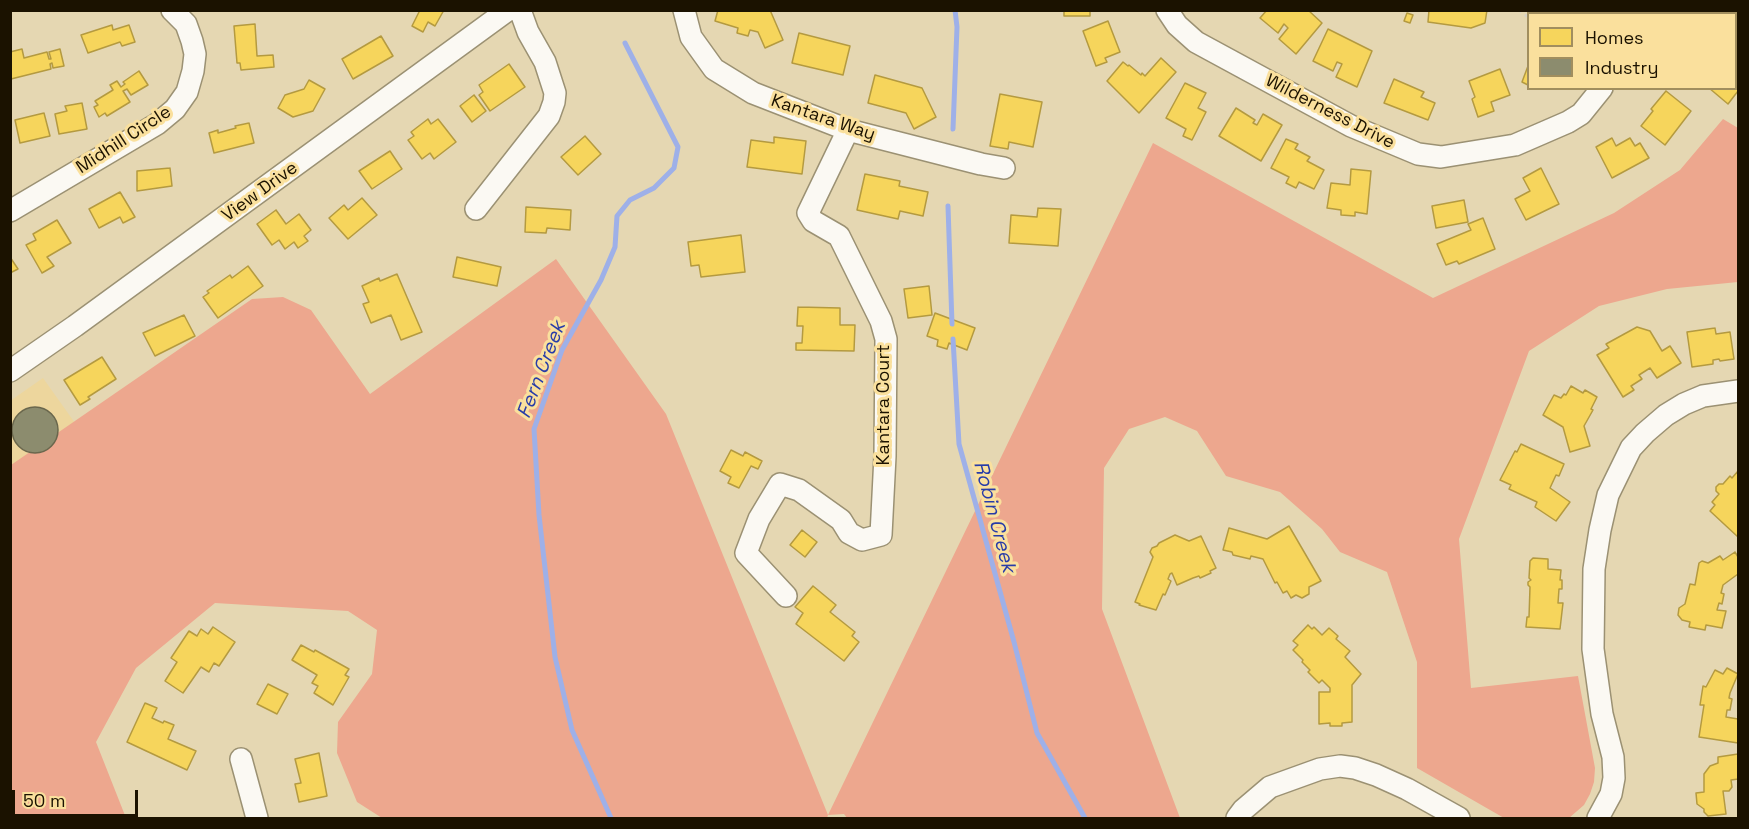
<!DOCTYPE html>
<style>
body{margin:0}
#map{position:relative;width:1749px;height:829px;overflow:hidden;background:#e5d7b2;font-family:"Space Grotesk",sans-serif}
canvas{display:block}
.frame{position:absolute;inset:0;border:12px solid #1b1200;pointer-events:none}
.legend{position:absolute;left:1527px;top:12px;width:210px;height:78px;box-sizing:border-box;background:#fae09d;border:2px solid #a18e5e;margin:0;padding:8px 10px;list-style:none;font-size:18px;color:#1b1200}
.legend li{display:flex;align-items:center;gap:12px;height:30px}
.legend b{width:30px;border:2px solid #a18e5e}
.scale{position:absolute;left:12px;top:790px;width:126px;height:27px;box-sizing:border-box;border:3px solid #1b1200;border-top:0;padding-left:8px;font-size:18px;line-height:21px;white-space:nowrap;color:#1b1200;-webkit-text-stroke:4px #fae09d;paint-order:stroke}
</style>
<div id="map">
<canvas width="1749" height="829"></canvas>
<div class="frame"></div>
<ul class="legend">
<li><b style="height:16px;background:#f6d55c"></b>Homes</li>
<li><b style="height:16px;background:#8c8c6e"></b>Industry</li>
</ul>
<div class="scale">50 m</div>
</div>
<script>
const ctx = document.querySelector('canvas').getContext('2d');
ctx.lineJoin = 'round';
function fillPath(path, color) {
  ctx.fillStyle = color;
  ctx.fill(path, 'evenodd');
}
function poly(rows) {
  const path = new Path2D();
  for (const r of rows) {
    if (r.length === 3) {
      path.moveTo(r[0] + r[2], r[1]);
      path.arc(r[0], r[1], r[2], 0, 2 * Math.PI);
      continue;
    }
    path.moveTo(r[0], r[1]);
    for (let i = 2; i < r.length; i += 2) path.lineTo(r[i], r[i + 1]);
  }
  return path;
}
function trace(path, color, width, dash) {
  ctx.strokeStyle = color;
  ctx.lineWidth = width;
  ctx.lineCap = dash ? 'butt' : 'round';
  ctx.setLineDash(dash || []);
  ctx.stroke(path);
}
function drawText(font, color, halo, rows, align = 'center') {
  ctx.font = font + ' "Space Grotesk",sans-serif';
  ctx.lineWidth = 6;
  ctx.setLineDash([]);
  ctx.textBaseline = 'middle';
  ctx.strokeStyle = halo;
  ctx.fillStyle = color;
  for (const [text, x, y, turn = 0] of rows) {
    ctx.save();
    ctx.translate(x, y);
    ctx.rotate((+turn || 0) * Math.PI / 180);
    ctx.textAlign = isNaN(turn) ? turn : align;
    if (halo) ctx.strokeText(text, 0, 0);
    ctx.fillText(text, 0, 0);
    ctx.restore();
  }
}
const built = poly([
 [43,378,102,461,10,527,10,401]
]);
const forest = poly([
 [1723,119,1738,128,1738,282,1667,289,1599,306,1529,351,1459,539,1471,688,1578,676,1595,768,1594,782,1590,794,1584,805,1569,818,1504,818,1417,768,1417,662,1387,572,1340,552,1322,529,1280,492,1226,476,1197,431,1165,417,1129,429,1104,468,1102,609,1180,818,847,818,844,814,828,815,827,818,382,818,357,802,337,753,338,722,372,674,377,630,348,611,215,603,136,668,96,742,126,818,11,818,11,465,252,299,283,297,311,310,370,394,556,259,666,414,828,815,1153,143,1433,298,1614,213,1680,170]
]);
const homes = poly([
 [420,10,444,10,435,26,428,22,423,32,412,26,420,10],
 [718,10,770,10,783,40,765,48,758,32,750,30,748,36,737,33,738,28,715,21,718,10],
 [1064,10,1090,10,1090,16,1064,16,1064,10],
 [1267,10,1308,10,1322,23,1296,54,1279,39,1288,28,1284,24,1278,33,1260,18,1267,10],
 [1429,10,1487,10,1485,23,1471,28,1428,22,1429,10],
 [1564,10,1601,10,1599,14,1569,14,1564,10],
 [1407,13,1413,15,1410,23,1404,21,1407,13],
 [1108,21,1120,52,1105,58,1107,62,1096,66,1083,31,1108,21],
 [255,24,257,56,273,55,274,67,241,70,240,63,237,63,234,26,255,24],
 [112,25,113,30,129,25,135,42,122,46,120,42,88,53,81,35,112,25],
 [1328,29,1372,51,1357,87,1336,77,1342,64,1337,62,1333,71,1313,61,1328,29],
 [799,33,850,46,843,75,792,63,799,33],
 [381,36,393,56,353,79,342,59,381,36],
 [22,49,24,58,47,52,49,59,51,59,49,52,60,49,64,66,53,68,52,63,50,64,51,69,11,79,10,52,22,49],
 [1161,58,1176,72,1139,113,1107,81,1123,62,1128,66,1129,65,1141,75,1142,73,1145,76,1161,58],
 [509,64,525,87,490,111,479,95,483,92,479,85,509,64],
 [1736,65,1738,67,1738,91,1728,104,1709,88,1736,88,1736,65],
 [1528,66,1528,85,1522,82,1528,66],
 [1500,69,1510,95,1491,102,1494,111,1478,117,1472,99,1475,97,1469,81,1500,69],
 [139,71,148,85,131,95,127,89,123,91,130,102,107,116,105,113,99,117,94,107,98,105,95,101,113,90,110,85,117,81,121,87,125,84,123,82,139,71],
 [875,75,922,88,936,117,914,129,906,113,868,103,875,75],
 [1394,79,1424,92,1421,97,1435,103,1428,120,1384,103,1394,79],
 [309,80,325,89,313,111,293,117,278,108,285,95,304,89,309,80],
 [1185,83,1206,93,1198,108,1206,112,1192,140,1183,136,1186,129,1166,118,1185,83],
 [1666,91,1691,111,1665,145,1641,126,1653,111,1651,109,1666,91],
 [1000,94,1042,102,1033,147,1009,142,1008,149,990,146,1000,94],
 [474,95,486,111,472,122,460,106,474,95],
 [82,103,87,129,59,134,55,114,67,111,65,106,82,103],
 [1236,108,1255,120,1253,123,1257,125,1263,114,1282,125,1261,161,1219,136,1236,108],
 [44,113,50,136,20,143,15,120,44,113],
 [428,119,431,124,438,119,456,142,434,159,430,153,422,159,408,140,414,136,411,132,428,119],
 [249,123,254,143,214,153,209,133,218,130,218,133,236,128,235,126,249,123],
 [585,136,601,154,578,175,561,157,585,136],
 [774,137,806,141,802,174,747,167,751,140,774,143,774,137],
 [1612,138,1616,146,1630,138,1635,146,1640,143,1649,158,1612,178,1596,147,1612,138],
 [1286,139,1298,144,1295,149,1310,157,1307,161,1324,170,1314,189,1299,182,1296,188,1286,183,1289,177,1271,168,1286,139],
 [390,151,402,169,372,189,359,171,390,151],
 [170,168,172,186,137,191,137,171,170,168],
 [1541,168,1559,204,1526,220,1515,199,1530,191,1523,178,1541,168],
 [1351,169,1371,171,1367,214,1355,212,1355,216,1341,215,1341,210,1327,208,1331,183,1350,185,1351,169],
 [865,174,900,181,899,186,928,192,923,216,900,211,898,219,857,210,865,174],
 [120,192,135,217,123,223,120,217,99,228,89,209,120,192],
 [362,198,377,215,348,239,329,218,344,205,348,210,362,198],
 [1464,200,1468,222,1436,228,1432,206,1464,200],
 [526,207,571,210,570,230,547,228,546,233,525,232,526,207],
 [1038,208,1061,209,1058,246,1009,243,1011,215,1037,217,1038,208],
 [276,210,286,224,299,214,311,230,304,236,308,241,298,248,294,242,285,249,279,240,272,245,257,224,276,210],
 [1483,218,1495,249,1459,264,1457,261,1446,265,1437,244,1471,230,1468,224,1483,218],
 [57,220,71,243,47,257,54,266,42,273,26,245,36,240,33,234,57,220],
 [741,235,745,272,701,277,699,265,691,266,688,242,741,235],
 [10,257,18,269,10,273,10,257],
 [457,257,501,267,497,286,453,277,457,257],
 [248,266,263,286,218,318,203,297,209,293,207,291,230,275,232,278,248,266],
 [397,274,422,332,401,340,391,315,371,323,363,304,369,302,362,286,379,278,380,281,397,274],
 [929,286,932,315,908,318,904,289,929,286],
 [798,307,840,308,840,325,855,325,854,351,796,350,796,343,802,343,803,326,797,326,798,307],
 [935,313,975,328,967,350,949,343,947,349,937,346,938,340,927,336,935,313],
 [184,315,195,336,155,356,143,333,184,315],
 [1637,327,1650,331,1662,351,1670,346,1681,363,1657,378,1650,368,1639,375,1642,379,1631,386,1634,390,1623,397,1597,355,1609,348,1606,344,1637,327],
 [1715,328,1716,334,1730,332,1734,359,1720,361,1719,359,1713,360,1713,364,1692,367,1687,332,1715,328],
 [102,357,116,379,88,397,90,399,80,405,64,380,102,357],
 [1571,386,1583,393,1585,390,1597,397,1591,409,1593,410,1584,426,1590,446,1570,452,1563,427,1543,415,1554,395,1561,398,1564,394,1566,395,1571,386],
 [1521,444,1564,464,1559,476,1556,475,1550,488,1570,502,1556,521,1535,507,1537,502,1509,489,1511,485,1500,480,1515,451,1517,452,1521,444],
 [731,450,743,456,745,452,762,461,758,469,751,466,739,488,728,483,731,477,720,471,731,450],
 [1738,471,1738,537,1710,511,1715,505,1712,502,1719,494,1716,491,1716,487,1719,484,1723,484,1730,476,1732,478,1738,471],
 [1289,526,1321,581,1309,587,1309,594,1302,598,1296,595,1291,598,1287,591,1283,593,1277,582,1275,583,1263,559,1251,556,1250,559,1233,555,1232,552,1223,550,1229,528,1267,539,1289,526],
 [802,530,817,542,805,557,790,545,802,530],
 [1175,535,1189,541,1201,536,1216,568,1210,571,1211,573,1200,578,1199,576,1193,578,1177,585,1172,573,1170,574,1168,579,1171,581,1165,595,1163,594,1156,610,1139,605,1140,604,1135,602,1153,557,1150,552,1152,548,1157,546,1159,543,1175,535],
 [1735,552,1738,557,1738,574,1723,585,1721,593,1724,594,1722,604,1719,603,1717,610,1726,611,1722,628,1706,625,1705,630,1689,627,1690,622,1682,620,1678,615,1679,608,1685,604,1690,584,1695,585,1699,563,1702,561,1708,563,1720,556,1723,560,1735,552],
 [1533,558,1548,559,1548,569,1561,570,1560,580,1562,580,1562,589,1559,589,1558,603,1563,603,1560,629,1526,627,1527,617,1529,617,1530,587,1528,585,1528,582,1531,580,1529,578,1530,561,1533,558],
 [813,586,836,605,830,612,855,632,852,636,859,642,844,661,796,624,803,613,795,607,813,586],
 [1308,625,1312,629,1314,627,1322,635,1329,628,1338,636,1336,639,1350,651,1345,657,1361,674,1352,685,1352,722,1342,723,1342,726,1330,726,1330,723,1319,724,1319,692,1330,692,1330,688,1322,680,1319,683,1308,672,1310,670,1302,662,1303,660,1293,650,1298,645,1293,641,1308,625],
 [213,627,235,642,219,666,214,663,209,672,201,667,183,693,165,681,177,662,171,658,189,631,197,636,201,629,208,634,213,627],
 [301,645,314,652,315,650,349,669,345,675,349,677,333,705,314,693,318,686,312,683,317,675,292,660,301,645],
 [1727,668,1738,674,1730,693,1729,698,1732,699,1730,710,1727,710,1726,717,1738,719,1738,743,1699,737,1704,705,1700,705,1703,686,1706,687,1715,670,1723,674,1727,668],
 [268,684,288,694,277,714,257,704,268,684],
 [145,703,157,708,152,718,163,723,164,721,174,725,168,739,196,751,187,770,127,742,145,703],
 [319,753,327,796,299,802,295,784,301,783,295,759,319,753],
 [1738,754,1738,779,1731,780,1732,787,1729,791,1723,791,1726,814,1708,816,1704,812,1704,809,1697,804,1696,793,1704,792,1704,774,1710,766,1718,763,1718,757,1738,754]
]);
const industry = poly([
 [35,430,23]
]);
const stream = poly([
 [953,129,957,27,955,10],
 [948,206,952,324],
 [953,339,959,444,1014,642,1037,733,1085,818],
 [611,818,572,730,555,657,539,515,534,429,562,350,601,280,615,247,617,216,630,200,654,188,674,168,678,147,625,43]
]);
const path = poly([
 [1519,10,1528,17]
]);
const minor = poly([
 [684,10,691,37,714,69,753,93,848,130,981,164,1004,168],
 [1167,10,1177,25,1196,42,1351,126,1418,154,1441,157,1515,145,1568,122,1581,114,1602,88],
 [1637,14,1637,10],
 [476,209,549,116,554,102,555,93,545,62,528,32,520,10],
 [10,211,157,124,175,109,187,92,193,71,195,54,192,41,186,24,172,10],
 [10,371,75,326,508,10],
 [786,596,746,553,759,519,780,484,799,490,841,520,849,533,862,540,881,535,885,456,886,339,881,321,839,236,813,221,808,213,848,130],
 [241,759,257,818],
 [1237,818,1243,810,1270,787,1320,769,1340,766,1355,768,1376,775,1407,789,1459,818],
 [1598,818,1611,794,1614,778,1613,757,1602,714,1593,649,1594,569,1600,530,1608,495,1631,448,1645,433,1666,415,1684,404,1703,396,1738,391]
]);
const streetNames = [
 ["Wilderness Drive",1330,112,27],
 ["Kantara Way",823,118,19],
 ["Midhill Circle",124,140,-33],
 ["View Drive",260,192,-36],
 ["Kantara Court",884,405,-90]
];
const waterNames = [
 ["Fern Creek",542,370,-69],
 ["Robin Creek",994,517,75]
];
fillPath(built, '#edd69d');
fillPath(forest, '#eda78e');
fillPath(homes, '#f6d55c');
trace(homes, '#b49a40', 1.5);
fillPath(industry, '#8c8c6e');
trace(industry, '#6a674d', 1.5);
trace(stream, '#9eb0e8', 5);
trace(minor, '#9b9173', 24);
trace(path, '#d6d1c6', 3, [3, 4.5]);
trace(minor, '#fbf9f3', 21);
drawText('18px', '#1b1200', '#fae09d', streetNames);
drawText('italic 20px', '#283ca8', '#fae09d', waterNames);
</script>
